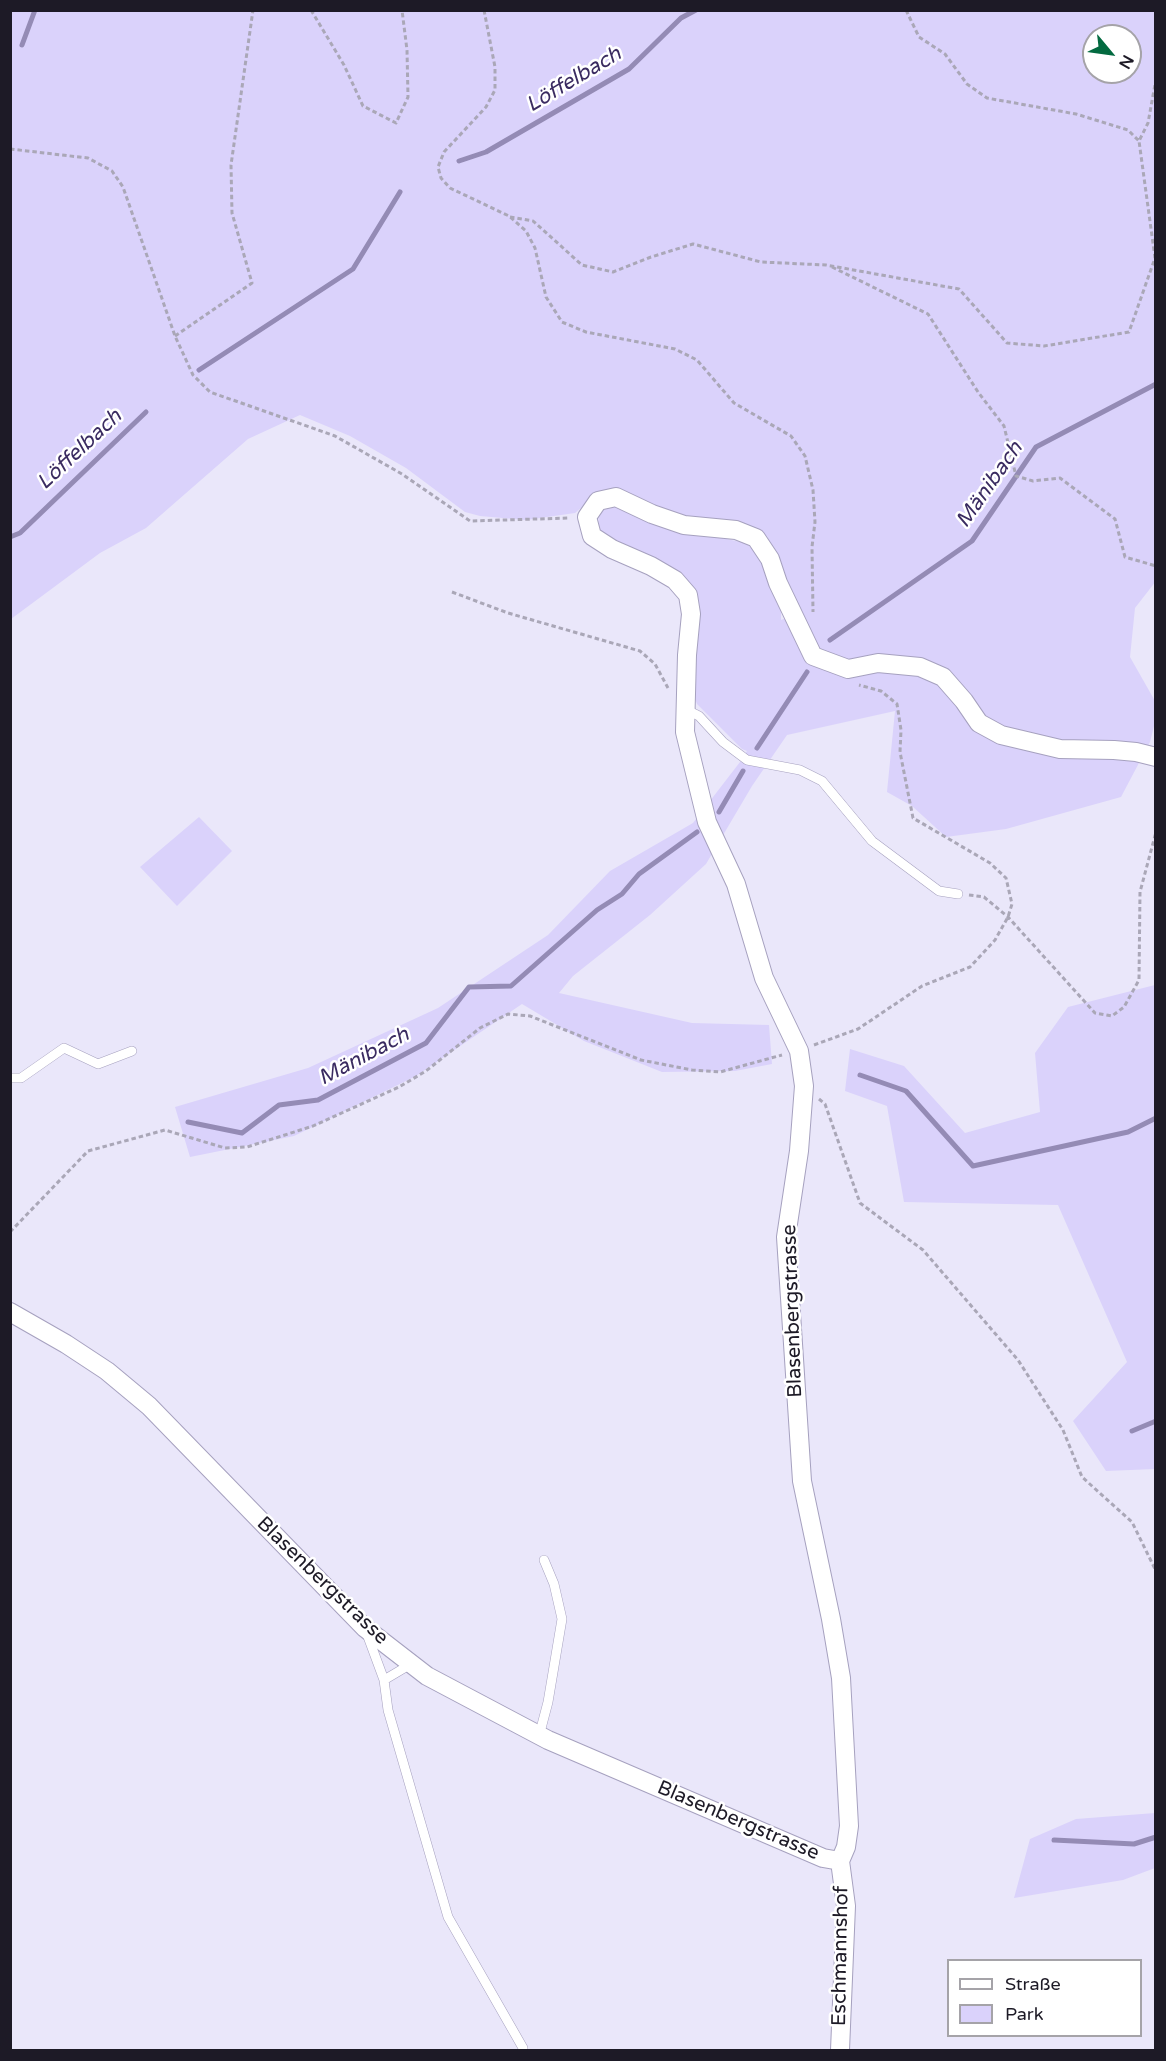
<!DOCTYPE html>
<meta charset="utf-8">
<style>
body{margin:0}
#map{position:relative;width:1166px;height:2061px;overflow:hidden;background:#eae7fa;font-family:"Varela Round",sans-serif}
canvas{display:block}
.frame{position:absolute;inset:0;border:12px solid #1d1a26;pointer-events:none}
.legend{position:absolute;left:947px;top:1959px;width:195px;height:78px;box-sizing:border-box;background:#fff;border:2px solid #a5a3a8;margin:0;padding:8px 10px;list-style:none;font-size:18px;color:#1d1a26}
.legend li{display:flex;align-items:center;gap:12px;height:30px}
.legend b{width:30px;border:2px solid #a5a3a8}
.north{position:absolute;left:1082px;top:24px;width:60px;height:60px;box-sizing:border-box;background:#fff;border:2px solid #a5a3a8;border-radius:50%;rotate:119deg;font-size:16px;font-weight:700;line-height:24px;text-align:center;color:#1d1a26}
.north::after{content:'';display:block;margin:auto;width:21px;height:27px;background:#036a40;clip-path:polygon(50% 0,100% 100%,50% 72%,0 100%)}
</style>
<div id="map">
<canvas width="1166" height="2061"></canvas>
<div class="frame"></div>
<ul class="legend">
<li><b style="height:8px;background:#fff"></b>Straße</li>
<li><b style="height:16px;background:#dad2fb"></b>Park</li>
</ul>
<div class="north">N</div>
</div>
<script>
const ctx = document.querySelector('canvas').getContext('2d');
ctx.lineJoin = 'round';
function fillPath(path, color) {
  ctx.fillStyle = color;
  ctx.fill(path, 'evenodd');
}
function poly(rows) {
  const path = new Path2D();
  for (const r of rows) {
    path.moveTo(r[0], r[1]);
    for (let i = 2; i < r.length; i += 2) path.lineTo(r[i], r[i + 1]);
  }
  return path;
}
function trace(path, color, width, dash) {
  ctx.strokeStyle = color;
  ctx.lineWidth = width;
  ctx.lineCap = dash ? 'butt' : 'round';
  ctx.setLineDash(dash || []);
  ctx.stroke(path);
}
function drawText(font, color, halo, rows, align = 'center') {
  ctx.font = font + ' "Varela Round",sans-serif';
  ctx.lineWidth = 5;
  ctx.setLineDash([]);
  ctx.textBaseline = 'middle';
  ctx.strokeStyle = halo;
  ctx.fillStyle = color;
  for (const [text, x, y, turn = 0] of rows) {
    ctx.save();
    ctx.translate(x, y);
    ctx.rotate((+turn || 0) * Math.PI / 180);
    ctx.textAlign = isNaN(turn) ? turn : align;
    if (halo) ctx.strokeText(text, 0, 0);
    ctx.fillText(text, 0, 0);
    ctx.restore();
  }
}
const green = poly([
 [11,11,1155,11,1156,581,1135,608,1130,657,1155,701,1155,722,1150,742,1121,797,1006,829,946,837,912,806,887,792,895,711,787,735,752,786,706,864,650,915,573,976,559,993,692,1023,769,1025,772,1064,735,1071,662,1072,584,1041,522,1004,416,1076,294,1136,190,1157,175,1107,308,1068,438,1008,548,935,610,871,693,823,740,762,747,751,742,749,697,704,690,685,699,609,697,592,678,572,616,545,598,529,599,511,619,506,700,533,745,543,763,556,781,606,781,620,799,613,767,536,682,518,600,492,575,513,526,520,480,516,465,512,406,468,350,436,300,415,248,439,146,528,100,553,11,619],
 [1094,36,1130,36,1130,72,1094,72],
 [199,817,232,851,177,906,140,867],
 [1155,985,1155,1469,1106,1471,1073,1421,1127,1362,1058,1205,904,1202,887,1106,845,1091,850,1049,904,1066,965,1133,1040,1112,1035,1053,1068,1007],
 [1155,1813,1155,1868,1123,1880,1014,1898,1030,1839,1076,1819]
]);
const stream = poly([
 [22,45,35,10],
 [459,161,486,152,629,69,681,18,696,10],
 [199,370,353,269,400,192],
 [10,537,20,533,146,412],
 [830,640,972,541,1036,447,1156,384],
 [757,748,807,672],
 [719,812,743,771],
 [860,1075,906,1091,973,1166,1128,1132,1156,1118],
 [188,1122,242,1133,279,1105,318,1100,426,1043,469,987,511,986,597,910,622,894,639,874,697,832],
 [1132,1431,1156,1421],
 [1054,1840,1134,1844,1156,1837]
]);
const path = poly([
 [311,10,344,65,363,106,396,123,408,97,407,50,402,10],
 [484,10,495,67,495,90,486,107,444,152,438,167,441,178,450,188,509,216,526,231,535,248,546,297,562,322,586,332,675,349,697,360,734,403,791,436,805,456,813,490,815,522,812,547,813,612],
 [906,10,919,37,945,54,967,84,987,98,1076,114,1128,130,1139,141],
 [10,149,88,158,112,171,123,187,175,336,193,375,210,392,335,436,402,474,470,521,570,518],
 [510,217,533,221,582,265,613,272,651,257,693,244,761,262,826,265,959,289,1007,343,1044,346,1129,332,1155,258,1139,141,1148,123,1156,79],
 [832,267,928,314,978,392,1004,426,1016,476,1033,481,1060,478,1115,519,1125,557,1156,566],
 [175,336,252,283,232,213,231,165,253,10],
 [452,592,508,613,640,651,655,664,668,688],
 [969,895,984,897,1008,917,1095,1013,1112,1016,1124,1007,1139,980,1140,892,1156,832],
 [814,1045,858,1029,922,986,970,967,995,940,1008,917,1012,904,1006,878,990,863,913,818,900,752,901,730,897,704,881,691,859,685],
 [819,1099,825,1104,860,1203,923,1250,1018,1360,1063,1430,1082,1477,1132,1522,1156,1571],
 [10,1232,88,1151,165,1130,225,1148,247,1147,313,1126,399,1087,426,1071,480,1028,508,1014,530,1016,641,1060,692,1070,720,1072,782,1055]
]);
const service = poly([
 [685,709,699,716,723,742,747,760,800,770,822,781,872,841,939,891,958,894],
 [10,1078,21,1078,64,1048,98,1064,132,1051],
 [367,1634,384,1680],
 [411,1664,384,1680,388,1710,448,1917,523,2048,523,2050],
 [539,1736,548,1702,562,1619,554,1584,544,1560]
]);
const minor = poly([
 [10,1312,66,1344,107,1371,149,1406,365,1628,427,1676,548,1740,823,1858,840,1861],
 [840,2050,846,1906,840,1861,846,1847,849,1826,841,1678,831,1619,802,1481,786,1237,799,1151,804,1086,799,1051,764,978,736,884,707,822,685,732,687,655,691,614,688,595,675,580,651,566,612,549,592,536,587,517,598,501,616,497,652,514,684,525,736,530,756,538,770,559,778,583,813,656,848,669,878,663,920,667,943,677,964,701,979,723,1001,735,1060,749,1114,750,1136,752,1156,757]
]);
const streetNames = [
 ["Blasenbergstrasse",793,1311,-92],
 ["Blasenbergstrasse",322,1581,44],
 ["Blasenbergstrasse",738,1821,23],
 ["Eschmannshof",841,1956,-89]
];
const waterNames = [
 ["Löffelbach",574,80,-31],
 ["Löffelbach",80,450,-43],
 ["Mänibach",990,485,-55],
 ["Mänibach",364,1057,-28]
];
fillPath(green, '#dad2fb');
trace(stream, '#948bb5', 5);
trace(service, '#a6a1bf', 10);
trace(minor, '#a6a1bf', 20);
trace(path, '#aaa7b7', 3, [4.5, 3]);
trace(service, '#fff', 9);
trace(minor, '#fff', 18);
drawText('20px', '#1d1a26', '#fff', streetNames);
drawText('italic 21px', '#3a2b61', '#fff', waterNames);
</script>
